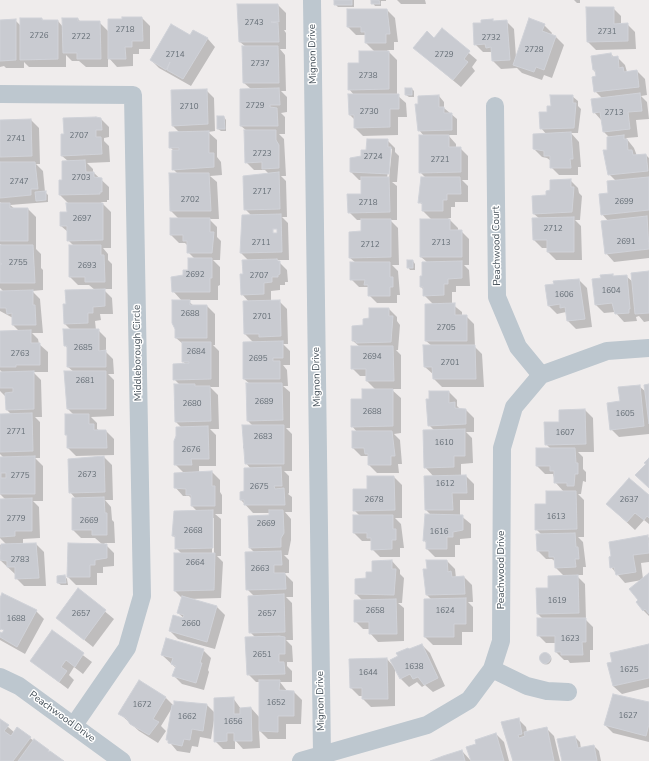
<!DOCTYPE html>
<style>
body{margin:0}
canvas{display:block;background:#efecec}
</style>
<canvas width="649" height="761"></canvas>
<script>
const ctx = document.querySelector('canvas').getContext('2d');
ctx.lineJoin = 'round';
function fillPath(path, color) {
  ctx.fillStyle = color;
  ctx.fill(path, 'evenodd');
}
function poly(rows) {
  const path = new Path2D();
  for (const r of rows) {
    if (r.length === 3) {
      path.moveTo(r[0] + r[2], r[1]);
      path.arc(r[0], r[1], r[2], 0, 2 * Math.PI);
      continue;
    }
    path.moveTo(r[0], r[1]);
    for (let i = 2; i < r.length; i += 2) path.lineTo(r[i], r[i + 1]);
  }
  return path;
}
function trace(path, color, width, dash) {
  ctx.strokeStyle = color;
  ctx.lineWidth = width;
  ctx.lineCap = dash ? 'butt' : 'round';
  ctx.setLineDash(dash || []);
  ctx.stroke(path);
}
function drawText(font, color, halo, rows, align = 'center') {
  ctx.font = font + ' "Nunito Sans",sans-serif';
  ctx.lineWidth = 3;
  ctx.setLineDash([]);
  ctx.textBaseline = 'middle';
  ctx.strokeStyle = halo;
  ctx.fillStyle = color;
  for (const [text, x, y, turn = 0] of rows) {
    ctx.save();
    ctx.translate(x, y);
    ctx.rotate((+turn || 0) * Math.PI / 180);
    ctx.textAlign = isNaN(turn) ? turn : align;
    if (halo) ctx.strokeText(text, 0, 0);
    ctx.fillText(text, 0, 0);
    ctx.restore();
  }
}
const shadow = poly([
 [335,0,354,0,354,7,338,7,335,4],
 [371,0,386,0,386,1,381,1,381,6,375,6],
 [397,0,425,0,426,4,401,4],
 [574,0,580,0,580,3,577,3],
 [278,5,286,13,286,30,284,30,286,33,286,49,280,49,285,55,286,91,281,91,287,97,287,112,281,113,285,117,285,134,279,134,284,139,286,176,281,176,286,181,287,217,282,217,288,223,289,260,277,260,287,270,288,282,285,282,285,285,280,285,280,290,271,291,271,301,279,301,287,309,288,344,283,344,290,351,290,365,283,365,287,370,288,386,283,386,290,392,290,428,286,428,292,434,292,471,284,471,289,476,289,493,288,494,292,497,292,512,285,512,291,519,291,540,288,555,284,555,289,560,289,573,284,573,293,582,293,597,286,597,292,603,293,640,286,640,292,646,293,662,287,662,287,666,292,671,292,682,280,682,287,691,294,692,302,700,301,724,286,724,286,739,268,739,259,730,260,748,243,749,235,740,235,749,223,749,215,741,214,720,211,739,200,737,198,747,192,746,190,753,177,751,167,739,172,708,161,726,166,731,158,743,139,731,120,714,166,698,174,706,175,702,207,705,215,713,233,698,241,709,251,708,260,718,260,682,256,682,248,674,256,638,250,632,254,596,247,589,255,553,250,548,270,516,270,513,253,513,241,500,245,492,251,469,246,463,246,450,243,448,243,426,253,426,248,421,250,384,244,379,254,343,245,334,249,302,242,294,244,275,249,261,241,253,252,216,245,209,259,174,269,174,265,170,254,170,246,162,247,131,241,126,251,89,244,83,246,47,240,42],
 [272,228,278,228,278,234,272,234],
 [613,8,621,16,621,24,627,24,635,32,636,49,596,50,588,42],
 [387,10,395,18,398,42,394,42,394,50,387,50,397,60,397,95,406,103,407,117,398,117,398,135,363,136,355,128,355,120,350,115,354,95,349,89,360,64,375,52,366,43,365,35,356,35,348,27],
 [142,18,150,26,150,49,139,49,139,54,133,54,133,66,117,67,108,57,108,67,86,67,79,61,72,61,66,55,66,67,29,67,24,62,24,68,6,68,4,66,0,67,0,21,15,20,21,26,42,19,44,21,58,21,63,27,78,19,81,22,99,22,109,32],
 [482,21,506,21,514,29,516,57,544,25,552,33,551,35,556,37,564,45,552,78,544,75,542,80,522,73,517,68,501,69,493,61,491,52,483,52,475,44],
 [442,30,477,60,472,67,475,71,461,87,414,48,434,39],
 [194,31,208,39,215,47,191,86,159,68,151,60,191,36],
 [611,54,614,57,617,57,625,65,627,72,637,71,645,79,647,95,641,96,647,102,649,119,636,120,638,137,626,138,634,148,637,156,646,155,649,158,649,258,614,262,606,253,608,221,602,214,609,194,616,181,609,174,609,137,604,132,602,121,594,112,602,98,595,91,597,77,594,70],
 [412,89,414,91,414,97,409,97,406,95],
 [206,90,214,98,215,131,208,132,217,140,217,157,221,162,222,175,210,176,217,182,219,219,209,219,217,227,217,237,221,241,220,260,213,260,220,267,220,285,218,286,218,300,187,300,194,306,207,306,215,314,215,345,213,345,219,351,219,387,210,387,218,395,219,429,210,429,216,435,216,466,199,466,199,473,212,472,220,480,220,492,222,495,222,514,215,514,221,519,221,556,217,556,223,562,221,598,188,599,217,607,225,615,215,649,178,639,170,631,185,619,178,613,182,598,175,591,182,554,176,548,176,538,173,536,198,512,192,506,192,499,189,496,183,496,175,487,184,473,175,464,182,428,176,422,180,385,174,379,186,365,183,361,183,344,176,338,182,301,173,291,189,271,195,259,188,252,188,246,185,243,179,243,171,235,179,219,171,211,178,174,173,169,173,150,170,147,180,133,173,126,172,91],
 [212,518,214,518,214,553,212,553],
 [439,96,444,102,444,108,457,119,457,135,448,135,456,144,456,148,460,148,468,156,468,180,462,180,468,186,468,202,455,202,455,207,451,207,451,218,448,218,458,228,458,231,461,231,469,239,469,265,464,265,469,270,470,286,456,286,456,292,452,292,452,304,462,312,462,316,466,316,474,324,475,347,482,354,484,387,442,387,434,379,434,375,425,367,432,346,426,341,434,305,424,295,424,290,421,287,427,262,421,257,432,220,423,211,423,205,419,202,426,178,420,172,424,136,419,130],
 [572,96,578,101,578,106,581,109,578,133,571,133,579,142,581,167,578,167,578,175,559,175,551,167,551,161,547,158,542,157,534,149,547,135,541,128,552,107],
 [224,117,226,120,226,131,221,131,218,129],
 [101,119,109,127,109,137,104,138,104,141,109,146,110,162,87,163,93,169,93,172,109,187,109,200,107,200,107,202,101,202,111,212,111,248,103,248,108,254,108,260,112,264,112,289,103,289,112,298,113,314,100,314,101,320,95,321,96,330,98,330,106,338,106,352,113,359,114,374,108,374,114,380,114,416,91,417,97,423,97,429,100,431,106,431,114,439,114,455,76,456,68,448,68,437,66,434,74,415,68,409,74,372,68,367,68,349,65,345,71,330,65,324,95,290,89,285,78,285,70,277,74,246,68,240,68,232,61,226,68,213,69,204,60,195,68,161,62,156],
 [0,120,31,120,39,128,40,164,36,164,43,171,45,192,48,195,48,202,10,205,15,209,28,209,36,217,36,249,41,254,41,268,43,270,43,290,32,291,40,299,43,333,32,333,38,339,39,344,48,352,48,372,33,372,41,380,42,417,35,417,40,422,40,458,35,458,43,466,43,501,33,501,39,507,40,538,23,539,23,545,36,544,44,552,46,586,24,586,16,578,16,575,0,560,0,545,7,545,0,538,0,514,6,500,0,494,0,458,4,458,0,454,0,415,12,415,7,410,5,396,0,391,0,373,3,373,0,370,0,332,19,331,13,325,13,318,0,311,0,292,4,292,0,288,0,246,3,246,0,244,0,204,2,204,0,202],
 [32,253,34,253,34,266,32,266],
 [387,140,395,148,395,152,399,156,397,182,392,182,397,186,397,220,390,220,398,228,399,265,392,265,398,271,400,295,397,295,397,303,377,303,369,295,369,287,359,287,351,279,356,263,350,258,362,232,362,220,357,220,349,212,362,195,362,180,359,180,351,172,367,151],
 [390,148,392,149,389,179,387,179],
 [570,180,578,188,579,193,582,196,580,220,575,220,581,226,582,260,556,260,548,252,548,248,542,248,534,240,540,219,534,214,547,196],
 [413,261,415,264,415,270,410,270,408,267],
 [649,272,649,321,644,322,639,316,636,317,637,321,624,322,615,312,604,313,596,305,626,276,633,282],
 [579,280,587,288,592,327,576,329,568,321,566,312,557,314,549,306],
 [389,309,397,317,397,321,400,325,398,350,396,350,401,355,401,389,391,389,401,398,401,433,394,434,400,440,402,464,398,464,399,473,377,473,369,465,368,456,361,456,353,448,353,432,357,432,352,426,363,400,376,390,367,381,367,376,360,376,352,368,360,347,353,341,370,319],
 [649,385,649,434,619,437,611,429,621,402,639,386,646,392],
 [449,392,457,400,457,406,461,410,466,410,474,418,474,432,466,432,472,438,473,463,461,464,461,476,466,476,474,484,474,500,460,500,460,515,471,524,471,538,460,539,460,545,455,545,455,557,435,557,427,549,427,544,424,540,431,515,426,510,434,477,425,467,435,431,429,425],
 [585,410,593,418,594,452,578,452,583,457,583,469,586,472,586,482,583,481,581,494,578,494,584,500,584,537,578,537,583,542,586,567,583,567,583,575,576,575,585,584,586,620,593,627,593,650,590,650,590,662,570,663,568,660,564,660,556,652,556,643,546,643,538,635,543,619,538,614,549,589,565,577,556,568,556,562,552,559,546,559,538,551,542,535,536,529,547,505,564,492,555,482,553,474,545,474,537,466,551,449,546,444,560,423],
 [103,456,112,465,113,500,105,500,111,507,112,520,114,522,115,543,104,543,114,553,114,566,103,567,103,573,97,573,97,585,76,585,68,577,103,545,95,538,81,538,73,530,76,499,70,492],
 [394,477,402,485,402,518,395,518,401,524,404,548,400,548,400,557,380,557,372,549,371,541,362,541,354,533,360,516,354,510,368,490],
 [649,497,649,524,644,520,635,530,607,504],
 [647,536,649,538,649,562,641,563,643,579,649,575,649,616,643,610,639,600,642,580,625,583,611,567],
 [392,561,400,570,400,574,404,578,402,603,398,603,404,608,404,641,378,642,370,633,370,629,363,629,355,621,363,601,356,594,373,573],
 [447,561,455,569,456,578,464,577,472,585,473,602,468,602,473,607,473,632,462,632,462,645,433,645,425,637,432,600,427,595,428,570],
 [65,576,67,579,68,585,61,585,58,583,58,577],
 [78,589,114,619,93,647,57,618],
 [0,600,36,611,44,619,25,654,0,640,0,633,3,635,5,630,0,628],
 [52,632,92,662,83,674,74,667,69,675,74,680,68,689,31,661],
 [422,645,430,653,445,686,433,692,425,685,422,687,417,682,409,687,401,679,395,667,395,706,371,707,363,699,363,696,359,696,351,688,387,659,394,667,409,650],
 [649,645,649,687,622,694,613,686,613,662],
 [203,650,211,658,208,670,209,672,204,690,182,684,174,676,176,668,162,655],
 [546,659,5.5],
 [649,703,649,742,613,733,605,725],
 [518,719,526,727,527,732,546,728,554,736,560,761,513,761,502,723],
 [0,720,15,733,30,738,63,761,0,761],
 [496,734,504,742,509,761,472,761,477,745],
 [575,737,580,742,581,749,594,746,599,751,601,761,563,761],
 [462,751,471,761,433,761]
]);
const building = poly([
 [334,0,352,0,352,5,334,5,334,0],
 [371,0,379,0,380,4,371,4,371,0],
 [237,4,278,4,279,22,271,22,278,23,279,42,239,42,237,4],
 [586,7,614,7,614,24,628,23,628,41,587,42,586,7],
 [347,9,387,9,390,34,386,34,386,43,365,43,365,32,361,32,361,27,347,27,347,9],
 [122,17,142,17,143,41,132,41,132,47,125,47,126,59,108,59,108,19,122,19,122,17],
 [20,18,42,18,42,20,58,20,58,59,20,60,20,18],
 [62,18,78,18,78,21,100,21,101,59,77,59,77,53,63,53,62,18],
 [529,18,545,24,542,31,556,36,544,70,536,67,534,72,513,65,529,18],
 [16,19,16,60,0,61,0,20,16,19],
 [493,19,493,21,507,20,510,60,492,61,491,47,486,48,485,44,474,45,473,23,481,23,481,20,493,19],
 [171,24,190,35,193,30,208,38,183,79,167,70,170,62,166,70,150,60,171,24],
 [442,28,470,51,464,59,468,62,453,80,413,48,427,31,434,38,442,28],
 [242,46,278,46,279,83,243,83,242,46],
 [359,51,389,51,389,89,348,90,348,63,359,63,359,51],
 [611,53,612,57,618,56,619,68,623,67,624,72,637,70,639,87,594,92,592,77,596,76,595,70,593,70,591,56,611,53],
 [279,88,280,105,270,105,270,107,277,108,278,126,240,126,240,89,279,88],
 [405,88,412,88,412,95,405,95,405,88],
 [207,89,208,124,172,126,171,90,207,89],
 [640,93,642,111,628,112,630,129,603,132,600,112,593,113,591,99,640,93],
 [348,94,399,94,399,109,390,109,390,127,354,128,354,115,349,115,348,94],
 [439,95,439,107,444,107,444,113,452,113,452,130,418,131,415,104,418,104,418,96,439,95],
 [550,95,573,95,573,103,576,103,574,128,540,129,539,112,547,112,547,106,551,106,550,95],
 [217,116,224,116,225,129,217,129,217,116],
 [96,117,101,118,102,130,96,130,96,137,101,137,102,154,61,156,61,134,64,134,63,118,96,117],
 [31,119,32,156,0,157,0,120,31,119],
 [244,130,276,130,276,140,279,145,279,168,262,169,262,162,245,163,244,130],
 [209,131,209,153,214,153,214,167,172,170,172,150,179,150,179,148,169,148,169,132,209,131],
 [571,132,573,159,570,159,571,168,550,168,550,156,544,156,544,151,533,149,533,134,571,132],
 [419,135,449,135,449,147,461,147,461,172,419,173,419,135],
 [624,135,624,139,627,139,628,150,632,150,633,155,646,154,648,171,608,175,603,150,607,150,607,137,624,135],
 [367,139,388,139,388,147,391,147,389,174,350,172,350,158,361,156,361,150,366,150,367,139],
 [85,160,86,172,94,172,94,177,102,178,102,192,100,192,100,194,59,195,59,180,62,180,62,161,85,160],
 [0,162,35,162,38,189,31,189,31,195,0,198,0,162],
 [279,172,280,209,244,210,243,176,279,172],
 [169,173,209,173,211,211,170,211,169,173],
 [361,177,389,177,390,212,348,213,347,194,361,194,361,177],
 [421,177,460,177,461,194,447,194,447,200,443,200,443,211,422,211,422,203,418,203,421,177],
 [649,177,649,210,601,215,599,194,608,193,607,181,649,177],
 [571,179,571,187,574,187,572,212,533,214,532,196,546,195,546,191,550,190,550,180,571,179],
 [46,191,46,200,36,201,35,192,46,191],
 [0,203,10,203,10,208,28,208,28,241,0,241,0,203],
 [66,203,103,203,103,240,67,241,67,226,60,226,60,212,67,212,66,203],
 [281,214,282,252,240,253,242,215,281,214],
 [273,229,277,229,277,233,273,233,273,229],
 [647,216,649,249,605,254,601,221,647,216],
 [574,217,574,252,547,252,547,240,533,240,532,218,574,217],
 [170,218,210,218,210,232,214,232,212,253,187,253,187,241,183,241,183,235,170,235,170,218],
 [361,219,391,219,391,257,349,258,349,232,361,231,361,219],
 [420,219,450,219,450,230,462,230,462,257,420,257,420,219],
 [0,245,33,245,35,283,0,283,0,264,2,264,0,263,0,245],
 [69,245,101,245,101,255,104,255,105,282,85,282,85,277,69,277,69,245],
 [188,258,212,258,212,278,210,278,210,292,172,292,171,277,183,275,183,270,188,270,188,258],
 [277,259,278,261,280,261,280,274,278,275,278,277,272,277,272,282,264,283,264,294,241,295,240,274,243,274,242,260,277,259],
 [407,260,413,260,413,268,407,268,407,260],
 [462,261,462,278,448,279,448,284,444,284,444,295,423,296,423,287,420,287,420,276,422,276,422,262,462,261],
 [350,262,390,262,390,277,393,277,393,287,390,287,390,296,368,296,368,285,364,285,365,280,350,280,350,262],
 [649,271,649,313,635,314,631,273,649,271],
 [613,274,613,276,627,275,630,309,629,309,629,313,615,314,612,303,595,305,592,279,601,278,600,275,613,274],
 [579,279,585,319,567,321,565,307,560,308,560,304,548,306,545,285,554,284,553,281,579,279],
 [105,289,105,306,93,307,93,313,88,313,88,323,64,324,63,304,66,304,65,290,105,289],
 [33,290,33,305,35,305,36,325,12,325,12,313,7,314,6,308,0,308,0,291,33,290],
 [172,300,190,300,190,305,207,305,207,338,175,338,175,329,172,323,172,300],
 [280,300,281,336,259,337,259,334,244,334,243,301,280,300],
 [455,303,455,315,467,315,467,341,425,341,425,304,455,303],
 [369,308,389,308,389,316,393,316,391,342,356,343,356,341,352,341,352,326,363,325,363,319,369,318,369,308],
 [63,329,99,329,99,351,106,350,106,367,67,367,67,346,64,346,63,329],
 [31,330,31,343,40,343,40,365,16,365,16,367,0,367,0,331,31,330],
 [283,341,283,358,273,358,273,361,280,361,280,379,243,379,243,342,283,341],
 [182,342,211,342,211,379,173,380,173,364,189,363,189,362,182,362,182,342],
 [423,345,475,345,476,379,433,379,432,367,424,367,423,345],
 [351,346,393,346,394,381,366,381,366,369,351,369,351,346],
 [34,371,34,409,6,410,5,393,13,392,13,388,0,388,0,372,34,371],
 [64,371,106,371,106,409,67,409,64,371],
 [246,383,282,383,283,420,247,421,246,383],
 [174,384,195,384,195,386,210,386,211,421,175,422,174,384],
 [649,384,649,424,644,385,649,384],
 [640,385,644,426,610,430,607,403,620,401,618,387,640,385],
 [362,389,393,389,393,426,351,427,351,399,362,399,362,389],
 [429,391,449,391,449,403,455,402,455,408,466,409,466,424,428,426,426,399,429,399,429,391],
 [585,409,586,444,545,445,544,422,559,422,559,410,585,409],
 [32,413,33,451,0,452,0,414,32,413],
 [65,414,89,414,89,424,94,424,94,430,106,430,107,448,67,448,67,435,65,435,65,414],
 [242,425,284,425,284,464,245,464,242,425],
 [208,426,209,459,191,459,192,465,174,465,174,441,176,436,176,427,208,426],
 [465,429,465,456,454,456,454,467,424,468,423,430,465,429],
 [352,431,392,431,395,456,391,456,391,465,368,465,368,454,365,454,364,448,352,448,352,431],
 [536,448,575,448,576,463,578,463,578,474,575,474,574,486,567,486,567,483,554,483,554,471,550,471,550,466,536,466,536,448],
 [35,456,35,494,0,494,0,457,35,456],
 [1,473,6,473,6,478,1,478,1,473],
 [104,456,105,492,69,493,68,459,104,456],
 [649,458,649,488,635,475,646,464,644,463,649,458],
 [281,467,282,486,274,486,275,489,284,488,285,505,244,505,244,500,240,500,240,492,244,491,244,468,281,467],
 [212,471,212,486,215,486,215,506,191,506,191,495,186,495,186,489,174,488,174,473,212,471],
 [466,475,467,493,452,493,453,510,425,510,424,476,466,475],
 [367,476,394,476,395,510,353,511,353,489,367,489,367,476],
 [629,478,649,495,649,518,647,516,644,520,635,513,627,522,606,504,629,478],
 [546,491,576,491,577,529,535,530,535,504,546,504,546,491],
 [104,497,105,513,107,513,107,535,92,535,92,530,72,530,72,498,104,497],
 [32,498,32,531,15,531,15,536,0,537,0,499,32,498],
 [213,510,213,548,175,549,175,536,172,536,174,511,213,510],
 [269,510,283,510,284,533,281,538,281,547,249,548,248,516,269,515,269,510],
 [425,514,463,515,463,530,453,532,453,537,447,537,447,549,426,549,426,541,423,541,425,514],
 [353,515,393,515,393,529,396,529,396,540,392,540,392,549,371,550,371,538,367,538,367,533,353,533,353,515],
 [575,533,576,547,578,547,579,559,575,559,576,567,555,568,554,557,549,557,549,551,537,551,536,534,575,533],
 [648,535,649,553,633,555,636,572,616,575,614,567,610,568,609,557,611,556,609,542,648,535],
 [36,543,39,578,15,579,15,567,7,567,7,561,0,560,1,544,36,543],
 [68,543,107,544,107,558,95,560,95,565,90,565,90,577,67,577,68,543],
 [281,551,282,565,274,565,274,573,285,573,286,589,246,590,245,552,281,551],
 [174,553,215,553,214,590,174,591,174,553],
 [392,560,392,569,396,569,394,595,355,594,355,579,366,578,366,572,372,572,372,561,392,560],
 [426,560,447,560,448,572,451,571,452,577,464,576,465,594,426,595,423,569,427,569,426,560],
 [649,573,649,614,645,609,643,611,636,602,638,600,629,589,649,573],
 [65,575,66,583,57,583,57,576,65,575],
 [578,575,579,613,537,614,536,588,548,588,548,576,578,575],
 [78,588,106,610,84,640,56,618,78,588],
 [2,593,37,610,17,647,0,637,0,632,2,633,4,630,1,629,0,630,0,598,2,593],
 [284,594,285,632,249,633,248,596,284,594],
 [182,596,217,606,207,642,169,631,173,615,183,618,184,615,177,613,182,596],
 [466,598,466,624,454,624,454,637,424,637,424,599,466,598],
 [396,599,397,634,369,634,369,622,354,622,354,600,396,599],
 [537,618,586,618,586,642,582,642,583,655,561,655,561,652,555,652,555,636,537,636,537,618],
 [52,630,84,653,75,667,66,660,61,667,67,671,59,682,30,661,52,630],
 [279,636,285,637,285,654,279,654,279,662,284,662,285,674,247,675,245,637,279,636],
 [166,638,204,649,200,663,202,663,196,683,172,676,176,666,171,664,173,658,161,655,166,638],
 [422,644,438,678,424,685,418,677,413,679,410,674,400,679,390,660,398,656,396,653,408,648,409,649,422,644],
 [649,644,649,678,613,686,607,663,612,662,610,653,649,644],
 [545,658,5.5],
 [387,658,388,699,362,699,362,688,350,688,349,659,387,658],
 [139,680,166,697,153,719,159,722,149,735,130,724,126,718,118,714,139,680],
 [259,680,280,680,279,690,294,691,294,716,278,716,278,732,259,731,259,680],
 [613,694,649,702,649,724,646,736,604,725,613,694],
 [234,697,234,714,240,714,240,708,251,707,252,741,234,741,234,733,227,733,227,741,214,742,214,698,234,697],
 [174,701,207,704,203,731,192,729,190,740,184,739,182,746,168,743,168,740,166,740,172,705,174,705,174,701],
 [519,718,522,734,518,735,519,738,525,736,524,732,547,727,554,761,513,761,501,722,519,718],
 [0,719,9,725,4,731,11,736,17,727,31,737,13,761,0,761,0,719],
 [496,733,504,761,471,761,466,747,476,744,475,740,496,733],
 [575,736,578,748,594,745,597,761,562,761,557,739,575,736],
 [34,739,49,750,48,752,50,751,64,761,18,761,34,739],
 [462,750,465,761,430,761,443,756,462,750]
]);
const minor = poly([
 [312,0,322,755],
 [0,94,133,95,142,596,127,648,74,725],
 [495,106,497,297,518,347,541,375],
 [492,669,527,686,547,691,568,692],
 [0,677,19,686,122,761],
 [301,761,427,725,469,700,492,669,501,641,502,448,514,407,541,375,607,351,649,348]
]);
const numberNames = [
 ["2743",254,23],
 ["2718",125,30],
 ["2731",607,32],
 ["2726",39,36],
 ["2722",81,37],
 ["2732",491,38],
 ["2728",534,50],
 ["2714",175,55],
 ["2729",444,55],
 ["2737",260,64],
 ["2738",368,76],
 ["2729",255,106],
 ["2710",189,107],
 ["2730",369,112],
 ["2713",614,113],
 ["2707",79,136],
 ["2741",16,139],
 ["2723",262,154],
 ["2724",373,157],
 ["2721",440,160],
 ["2703",81,178],
 ["2747",19,182],
 ["2717",262,192],
 ["2702",190,200],
 ["2699",624,202],
 ["2718",368,203],
 ["2697",82,219],
 ["2712",553,229],
 ["2691",626,242],
 ["2711",261,243],
 ["2713",441,243],
 ["2712",370,245],
 ["2755",18,263],
 ["2693",87,266],
 ["2692",195,275],
 ["2707",259,276],
 ["1604",611,291],
 ["1606",564,295],
 ["2688",190,314],
 ["2701",262,317],
 ["2705",446,328],
 ["2685",83,348],
 ["2684",196,352],
 ["2763",20,354],
 ["2694",372,357],
 ["2695",258,359],
 ["2701",450,363],
 ["2681",85,381],
 ["2689",264,402],
 ["2680",192,404],
 ["2688",372,412],
 ["1605",625,414],
 ["2771",16,432],
 ["1607",565,433],
 ["2683",263,437],
 ["1610",444,443],
 ["2676",191,450],
 ["2673",87,475],
 ["2775",20,476],
 ["1612",445,484],
 ["2675",259,487],
 ["2678",374,500],
 ["2637",629,500],
 ["1613",556,517],
 ["2779",16,519],
 ["2669",89,521],
 ["2669",266,524],
 ["2668",193,531],
 ["1616",439,532],
 ["2783",20,560],
 ["2664",195,563],
 ["2663",260,569],
 ["1619",557,601],
 ["2658",375,611],
 ["1624",445,611],
 ["2657",81,614],
 ["2657",267,614],
 ["1688",16,619],
 ["2660",191,624],
 ["1623",570,639],
 ["2651",262,655],
 ["1638",414,667],
 ["1625",629,670],
 ["1644",368,673],
 ["1652",276,703],
 ["1672",142,705],
 ["1627",628,716],
 ["1662",187,717],
 ["1656",233,722]
];
const streetNames = [
 ["Mignon Drive",313,54,-91],
 ["Peachwood Court",497,246,-91],
 ["Middleborough Circle",138,353,-91],
 ["Mignon Drive",317,377,-91],
 ["Peachwood Drive",502,570,-90],
 ["Mignon Drive",321,701,-91],
 ["Peachwood Drive",62,717,36]
];
fillPath(shadow, '#0003');
fillPath(building, '#c9cbd1');
trace(building, '#d0d2d8', 1);
trace(minor, '#bdc7cf', 18);
drawText('8px', '#666f77', null, numberNames);
drawText('10px', '#455059', '#fff', streetNames);
</script>
